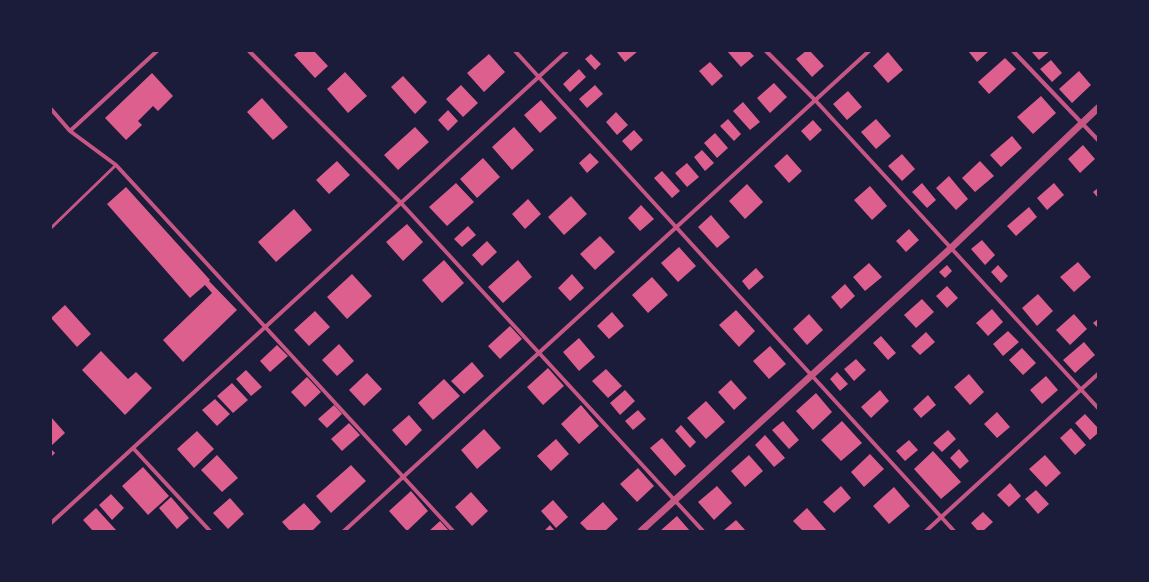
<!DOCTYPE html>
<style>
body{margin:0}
#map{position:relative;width:1149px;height:582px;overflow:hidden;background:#1b1b3a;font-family:"Playfair Display",serif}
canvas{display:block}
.frame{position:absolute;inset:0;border:52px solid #1b1b3a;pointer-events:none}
</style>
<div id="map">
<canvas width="1149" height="582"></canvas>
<div class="frame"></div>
</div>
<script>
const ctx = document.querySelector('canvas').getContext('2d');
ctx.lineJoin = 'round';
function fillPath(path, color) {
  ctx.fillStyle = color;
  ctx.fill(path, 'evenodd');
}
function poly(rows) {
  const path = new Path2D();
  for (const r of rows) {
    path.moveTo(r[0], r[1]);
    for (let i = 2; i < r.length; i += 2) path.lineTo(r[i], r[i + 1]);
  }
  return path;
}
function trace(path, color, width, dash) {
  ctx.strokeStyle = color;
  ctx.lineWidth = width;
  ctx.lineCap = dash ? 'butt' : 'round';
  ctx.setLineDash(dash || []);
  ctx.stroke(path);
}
const building = poly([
 [299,51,314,51,328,66,315,78,294,55],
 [616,51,638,51,625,62],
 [727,51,749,51,754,56,741,67],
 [806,51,810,51,824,66,812,77,796,59],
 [968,51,989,51,977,62],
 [1031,51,1050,51,1039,60],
 [888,52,903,70,888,83,873,66],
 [489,54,505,72,484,92,467,73],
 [591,54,601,64,595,70,585,59],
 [1005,58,1016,69,989,94,978,82],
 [1051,60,1062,73,1052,82,1040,69],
 [710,62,723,76,712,86,699,71],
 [579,69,586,77,570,92,563,84],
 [1079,71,1091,85,1072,103,1059,89],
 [345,72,367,96,348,113,327,89],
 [152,73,173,96,158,111,153,106,138,121,142,125,126,140,105,118],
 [403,76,427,102,415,114,391,87],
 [774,83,787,97,770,113,757,98],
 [461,85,478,103,463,117,446,99],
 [595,85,603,94,587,108,579,99],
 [848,91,862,107,847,120,833,104],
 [1041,96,1056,113,1033,134,1017,117],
 [262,98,288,127,273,140,247,112],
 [541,100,557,118,540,133,524,115],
 [743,102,760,122,750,130,733,111],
 [448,110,458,121,448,131,438,120],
 [616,112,628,125,617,135,606,122],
 [728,119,741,134,734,141,720,126],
 [876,119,891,136,876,149,861,132],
 [813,120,822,130,810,141,801,131],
 [415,127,429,142,398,170,384,155],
 [514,127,534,150,512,170,492,147],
 [634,130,643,140,631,151,622,141],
 [715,133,728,148,717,158,704,143],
 [1012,136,1022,148,1001,167,990,155],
 [1083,145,1095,159,1080,173,1068,159],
 [702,150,714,163,705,171,694,157],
 [590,153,599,162,587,173,579,163],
 [787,154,802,171,789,183,774,166],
 [902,154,915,169,902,181,888,166],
 [483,158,500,177,477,198,460,179],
 [337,161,350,175,329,194,316,180],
 [980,161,994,176,975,192,962,178],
 [687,163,699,177,687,187,675,173],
 [662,171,680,191,672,198,654,178],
 [949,176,968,199,956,210,936,188],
 [456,183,474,202,447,226,429,207],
 [922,183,936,200,927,208,912,192],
 [1054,183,1064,195,1047,210,1037,198],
 [747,184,763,202,745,219,729,201],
 [870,186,887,206,872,220,854,200],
 [126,187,210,280,209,281,237,310,183,362,163,340,212,293,205,285,190,298,107,204],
 [1098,188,1098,198,1093,192],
 [571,196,587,214,564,235,548,217],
 [528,199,541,214,525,229,512,214],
 [641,205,654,219,640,231,628,218],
 [1029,207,1037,217,1016,236,1007,226],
 [294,209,312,230,276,262,258,242],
 [711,215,730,237,717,248,698,227],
 [407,224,423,242,403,261,386,242],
 [468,226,476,235,462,247,454,239],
 [909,229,919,240,906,252,896,241],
 [600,236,615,252,595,270,580,254],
 [982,240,995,255,985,265,971,249],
 [487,241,497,252,482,266,472,255],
 [679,247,696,266,678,282,661,263],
 [444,260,464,283,442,303,422,280],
 [518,260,532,277,503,303,488,287],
 [1078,262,1091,277,1074,292,1060,277],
 [869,263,882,277,865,291,853,277],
 [947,265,952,271,945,278,939,272],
 [998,265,1008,276,1001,283,991,272],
 [756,268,764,277,749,290,742,281],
 [352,274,372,296,347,319,327,297],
 [572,274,584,288,570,301,558,288],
 [652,277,668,295,648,313,632,295],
 [845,284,855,296,841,309,831,297],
 [947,286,958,298,947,308,936,296],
 [1038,294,1053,311,1037,326,1022,308],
 [922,299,934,312,916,328,904,315],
 [65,305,91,334,77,347,51,318],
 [992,309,1003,322,988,336,976,323],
 [736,310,755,331,739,347,719,325],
 [315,311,330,327,309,346,294,330],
 [612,312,624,326,609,339,597,326],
 [809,314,823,330,807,345,793,329],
 [1074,314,1087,329,1070,345,1056,330],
 [1098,319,1098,328,1093,323],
 [510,326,522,339,500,359,488,346],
 [1008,331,1019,342,1003,356,993,344],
 [926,332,935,342,920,355,911,346],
 [881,336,896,353,888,360,873,343],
 [579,338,595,357,579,371,563,352],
 [1084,342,1095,355,1075,373,1063,360],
 [339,344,354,361,337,376,322,360],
 [277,345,288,356,270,372,260,361],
 [770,346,786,364,769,379,753,361],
 [1022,348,1036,363,1023,375,1009,360],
 [101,351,128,379,136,372,152,388,125,415,82,370],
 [856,359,866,370,854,381,844,369],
 [472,362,484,376,464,394,451,381],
 [548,368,564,386,543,405,527,387],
 [606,369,622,386,608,398,592,381],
 [246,370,262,387,251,396,236,379],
 [837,372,848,384,840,391,830,379],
 [367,373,382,389,364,406,349,390],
 [969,374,984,392,970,405,954,387],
 [1046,376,1058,390,1042,404,1030,390],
 [307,377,321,392,305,407,291,392],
 [444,379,460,396,433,420,418,403],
 [731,380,747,398,734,410,718,392],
 [232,383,248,400,233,413,217,396],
 [625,390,635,401,620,415,610,403],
 [880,390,889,401,871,418,861,407],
 [816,393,832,412,813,430,796,411],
 [928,395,936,405,921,418,913,409],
 [215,399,230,414,217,426,202,410],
 [706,401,725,422,706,439,687,418],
 [334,405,342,414,327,428,318,419],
 [581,405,599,426,579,444,561,424],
 [638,410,646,419,633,430,625,421],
 [997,412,1010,427,997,438,984,424],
 [1085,414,1098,428,1098,433,1090,440,1075,423],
 [409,415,422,430,406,446,392,430],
 [51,417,65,433,51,446],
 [783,421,799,440,789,449,772,430],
 [842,421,862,443,841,461,821,440],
 [349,423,360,435,342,451,331,439],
 [681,425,696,442,690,448,675,431],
 [1071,428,1086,445,1075,455,1060,438],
 [484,429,501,448,477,469,461,450],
 [948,430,956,439,942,452,933,443],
 [197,431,214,449,194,468,177,449],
 [765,435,785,458,774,467,755,445],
 [662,438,686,466,675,476,650,448],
 [556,439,569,454,551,471,537,456],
 [909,440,918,450,905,461,896,451],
 [51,449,55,453,51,457],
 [959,449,969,461,960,469,950,458],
 [933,451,961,482,941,499,914,469],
 [870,454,884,469,864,487,851,472],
 [217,455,238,478,222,492,201,470],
 [749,455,763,471,745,487,731,471],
 [1045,455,1061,473,1046,487,1029,469],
 [351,465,366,481,331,513,316,496],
 [143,467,169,496,148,515,122,486],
 [638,468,654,486,637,502,620,484],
 [1010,483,1021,496,1009,507,997,495],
 [717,486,732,503,714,520,698,502],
 [841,486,851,498,834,513,823,502],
 [894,487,910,506,889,524,873,506],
 [1036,490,1049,504,1038,514,1025,499],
 [411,491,428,511,407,531,389,511],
 [471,492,488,511,472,526,455,507],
 [111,494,124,508,112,520,99,505],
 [171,497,189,518,177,529,159,508],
 [230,498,244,514,228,529,213,513],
 [553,500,568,517,556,528,541,511],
 [603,502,618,519,605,531,588,531,580,523],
 [304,503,321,522,312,531,290,531,282,522],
 [96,508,116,530,115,531,93,531,83,520],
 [807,508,827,531,803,531,793,521],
 [983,512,993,522,983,531,978,531,971,523],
 [677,516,690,531,660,531],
 [736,520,746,531,723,531],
 [440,521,449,531,429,531],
 [550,525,555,531,544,531]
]);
const service = poly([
 [51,228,116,165]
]);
const minor = poly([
 [249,51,401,203,703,531],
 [515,51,954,531],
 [766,51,815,100,1098,408],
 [1013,51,1098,140],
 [51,109,70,131,116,165,453,531],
 [70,131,157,51],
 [133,448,210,531],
 [51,523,567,51],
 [344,531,869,51],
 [926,531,1098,374]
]);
const tertiary = poly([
 [641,531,951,248,1098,108]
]);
fillPath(building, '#dd5f8e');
trace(service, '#c65784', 3);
trace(minor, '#c65784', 4);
trace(tertiary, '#c65784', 7);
</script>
